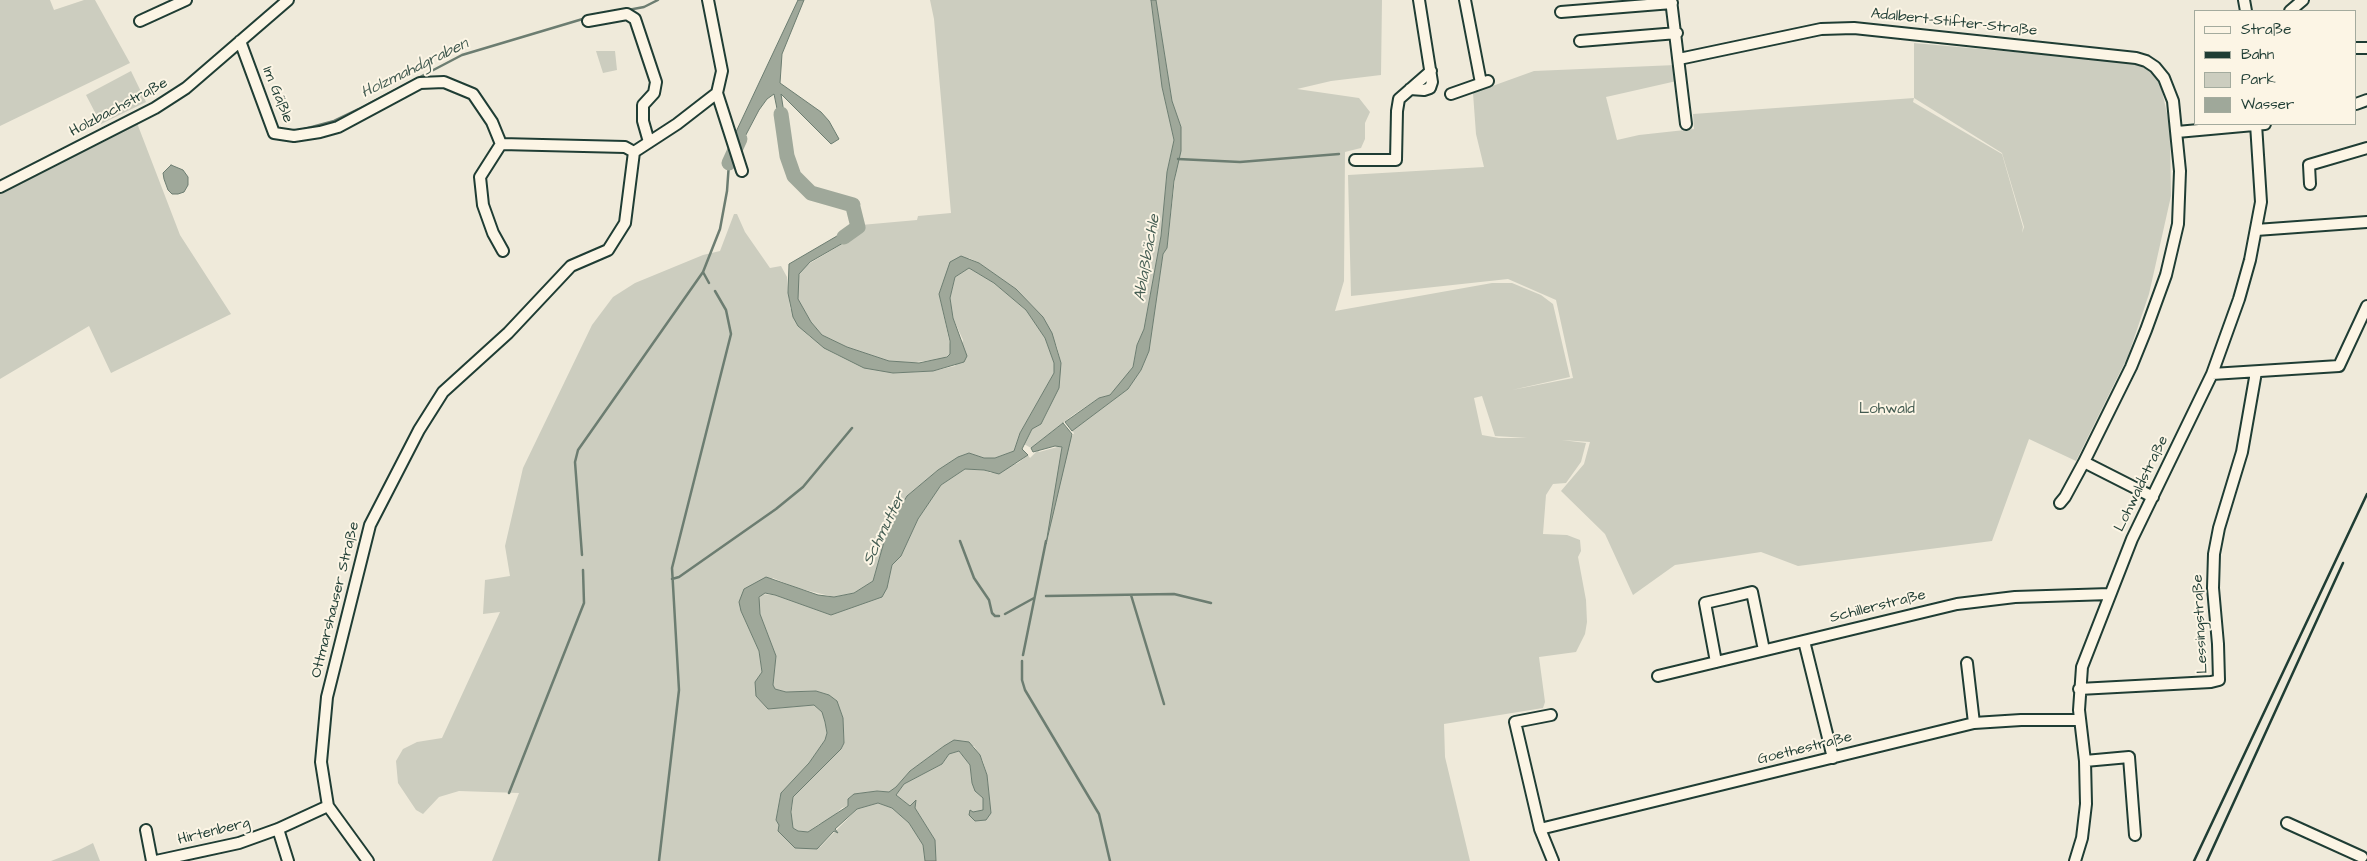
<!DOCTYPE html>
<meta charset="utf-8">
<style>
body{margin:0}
#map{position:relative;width:2367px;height:861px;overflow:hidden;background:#efeada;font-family:"Architects Daughter",sans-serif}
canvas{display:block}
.legend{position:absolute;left:2194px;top:10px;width:162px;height:115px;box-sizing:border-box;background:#fcf5e5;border:1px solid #a4ab9e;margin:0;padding:6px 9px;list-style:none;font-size:15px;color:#1f3d34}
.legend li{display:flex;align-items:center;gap:10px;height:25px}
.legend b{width:25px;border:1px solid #a4ab9e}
</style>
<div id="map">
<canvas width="2367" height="861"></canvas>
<ul class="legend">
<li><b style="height:6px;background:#fcf5e5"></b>Straße</li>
<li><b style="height:6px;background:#1f3d34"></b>Bahn</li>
<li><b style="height:14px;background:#cccdbf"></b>Park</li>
<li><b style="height:14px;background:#9fa89a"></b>Wasser</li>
</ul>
</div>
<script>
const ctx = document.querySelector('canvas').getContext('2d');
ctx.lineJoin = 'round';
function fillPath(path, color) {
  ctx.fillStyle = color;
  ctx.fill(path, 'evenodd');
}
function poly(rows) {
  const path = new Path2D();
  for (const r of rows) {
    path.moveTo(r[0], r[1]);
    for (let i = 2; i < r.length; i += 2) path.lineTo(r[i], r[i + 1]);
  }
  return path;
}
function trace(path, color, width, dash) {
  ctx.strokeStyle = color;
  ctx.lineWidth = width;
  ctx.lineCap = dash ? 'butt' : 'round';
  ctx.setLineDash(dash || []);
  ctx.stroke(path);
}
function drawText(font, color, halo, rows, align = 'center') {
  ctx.font = font + ' "Architects Daughter",sans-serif';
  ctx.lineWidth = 4;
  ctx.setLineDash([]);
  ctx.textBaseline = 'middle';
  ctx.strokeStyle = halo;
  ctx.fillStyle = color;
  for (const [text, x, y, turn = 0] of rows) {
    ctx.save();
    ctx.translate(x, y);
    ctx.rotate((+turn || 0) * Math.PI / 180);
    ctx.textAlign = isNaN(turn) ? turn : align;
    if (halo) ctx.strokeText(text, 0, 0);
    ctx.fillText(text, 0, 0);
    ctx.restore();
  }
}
const green = poly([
 [0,0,50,0,54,10,84,0,95,0,130,63,0,126],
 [930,0,1151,0,1162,87,1174,140,1167,172,1161,236,1144,329,1137,345,1133,367,1120,385,1110,395,1099,398,1073,415,1031,448,1024,444,1032,429,1041,424,1048,411,1061,363,1057,347,1043,317,1016,289,979,263,969,258,943,282,939,294,951,349,950,354,943,359,907,363,889,361,847,347,822,335,811,322,798,299,797,281,802,268,857,235,861,230,861,225,917,220,918,216,951,213,934,19],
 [1156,0,1382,0,1381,75,1331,81,1297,89,1359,98,1370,112,1365,123,1365,139,1361,148,1345,152,1344,281,1335,311,1492,283,1512,283,1541,295,1553,304,1570,377,1512,390,1573,378,1556,300,1508,279,1351,296,1348,175,1484,167,1476,134,1473,93,1534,71,1676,65,1681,80,1606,97,1617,140,1639,135,1694,129,1693,114,1914,98,1914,43,2136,63,2146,66,2160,82,2170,127,2171,196,2149,294,2128,356,2076,461,2029,439,1992,541,1798,566,1761,552,1675,565,1633,595,1605,534,1561,491,1584,464,1590,442,1562,440,1586,443,1581,462,1566,483,1553,484,1546,495,1543,534,1567,535,1580,540,1581,551,1578,557,1586,600,1587,622,1585,634,1576,652,1539,657,1545,702,1543,708,1444,724,1445,757,1470,861,936,861,935,840,915,808,916,801,910,806,896,795,904,784,942,764,949,754,959,751,970,765,972,783,983,798,983,810,969,815,975,821,991,813,987,775,983,761,974,746,944,746,910,771,896,787,889,792,877,791,854,794,848,799,848,806,842,808,827,822,819,824,808,832,798,831,793,828,791,821,793,797,841,749,844,743,843,718,837,701,829,695,816,691,786,692,775,689,773,685,776,656,760,614,758,603,761,594,775,595,831,615,881,597,887,588,892,565,901,556,918,519,941,485,965,469,984,470,991,473,1018,463,1028,455,1030,458,1038,450,1039,452,1061,446,1062,458,1048,537,1068,443,1074,433,1072,431,1128,389,1141,370,1149,351,1163,254,1167,248,1181,127,1172,101],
 [1914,98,2002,153,2024,227,2022,233,2023,227,2002,154,1913,102],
 [1482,396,1495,436,1527,438,1499,438,1482,435,1474,398],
 [596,51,615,51,617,70,603,73],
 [131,71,146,102,101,124,86,95],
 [137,123,180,235,231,314,111,373,89,326,0,379,0,193],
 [734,214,737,214,745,232,770,268,781,266,787,277,790,308,809,336,837,355,893,373,933,371,955,366,963,340,953,318,950,298,955,277,969,268,994,283,1026,310,1045,338,1054,363,1054,373,1020,433,1014,451,995,458,984,458,969,453,959,457,938,470,907,496,900,508,891,518,873,581,854,593,834,597,797,588,773,578,741,611,759,651,762,672,758,678,756,696,768,709,814,705,822,712,825,722,827,733,825,740,809,763,781,794,776,820,795,848,820,847,857,809,878,803,892,808,909,823,923,845,925,861,492,861,519,793,459,791,439,797,423,814,416,810,398,783,396,761,403,749,417,742,442,738,500,612,483,614,485,580,510,576,505,546,523,468,592,325,613,297,635,283,703,255,720,251],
 [93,843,100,861,51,861,77,851]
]);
const water = poly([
 [798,0,804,0,782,54,780,83,821,112,829,121,839,139,831,144,781,94,787,132,782,133,774,94,767,99,759,110,739,148,735,134,798,0],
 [1151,0,1156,0,1172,101,1181,127,1181,151,1174,181,1167,248,1163,254,1149,351,1141,370,1128,389,1072,431,1065,422,1099,398,1110,395,1133,367,1137,345,1144,329,1161,236,1167,172,1174,140,1162,87,1151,0],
 [171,165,183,170,188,177,188,185,184,192,178,194,172,194,168,190,164,179,163,173,171,165],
 [861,225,861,229,857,235,810,262,799,274,798,299,811,322,822,335,847,347,889,361,919,363,947,357,950,354,950,341,939,294,950,262,961,256,979,263,1016,289,1043,317,1052,333,1061,363,1059,388,1041,424,1032,429,1022,449,1028,455,999,474,984,470,965,469,941,485,918,519,901,556,892,565,887,588,882,597,831,615,775,595,765,593,759,597,760,614,776,656,773,685,775,689,786,692,816,691,829,695,837,701,843,718,844,743,841,749,793,797,791,812,793,828,798,831,808,832,848,806,848,799,854,794,877,791,889,792,896,787,910,771,944,746,954,740,969,742,980,755,987,775,991,813,986,820,975,821,969,815,970,810,973,812,983,810,983,798,975,791,972,783,970,765,959,751,949,754,942,764,904,784,896,795,910,806,916,800,915,808,935,840,936,861,925,861,923,845,909,823,892,808,878,803,857,809,835,829,838,833,834,831,817,849,795,848,778,831,779,825,776,820,781,793,809,763,825,740,827,733,825,722,822,712,814,705,768,709,756,696,755,682,762,672,759,651,741,611,739,602,744,589,766,577,818,595,834,597,854,593,873,581,891,517,900,508,907,496,938,470,958,457,969,453,984,458,995,458,1014,451,1020,433,1054,373,1054,363,1045,338,1026,310,994,283,969,268,955,277,950,298,953,318,967,356,964,362,933,371,893,373,864,368,824,348,798,326,793,317,788,293,789,264,849,229,861,225],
 [1063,423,1072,434,1046,544,1062,447,1055,446,1033,452,1031,448,1063,423]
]);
const stream = poly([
 [628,10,644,7,658,0],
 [297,131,334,121,359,109,462,55,586,18],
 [1178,159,1240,162,1339,154],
 [703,272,709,283],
 [960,541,974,578,989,600,992,613,995,616,999,616],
 [582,555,575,462,578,450,703,272,720,229,727,191,729,163],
 [672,579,679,577,776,509,803,487,852,428],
 [1131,595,1164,704],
 [1046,596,1174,594,1211,603],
 [1005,614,1034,598],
 [1023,655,1046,541],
 [1022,661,1022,680,1025,690,1099,814,1110,861],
 [509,793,584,603,583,570],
 [659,861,679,690,672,568,731,334,726,310,715,291]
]);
const river = poly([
 [781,114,787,156,794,176,811,193,853,205],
 [729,163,740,139],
 [844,237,858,227,853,207]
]);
const minor = poly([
 [1465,0,1481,83],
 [1671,0,1686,124],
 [2244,0,2246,11],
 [2290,11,2303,0],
 [1561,12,1672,3],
 [140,21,186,0],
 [588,21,627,14,635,19,656,82,654,93,643,105,643,121,649,142],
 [240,41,274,133,294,136,320,132,338,127,420,83,444,82,473,94,492,122,501,144,625,147,634,152],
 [1580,41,1677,33],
 [2356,48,2367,48],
 [1679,59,1821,29,1854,28,2136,58,2146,61,2155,67,2164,78,2173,101,2180,171,2178,224,2166,275,2146,330,2131,367,2084,462,2153,497],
 [1410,89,1424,90,1430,88,1432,82,1419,0],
 [717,93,742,171],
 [1451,94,1488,81],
 [2356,104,2367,100],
 [2177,132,2265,124],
 [501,144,480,177,483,205,493,233,503,251],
 [1355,160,1396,160,1397,111,1399,99,1431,71],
 [2310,184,2309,165,2367,148],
 [0,187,155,108,186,88,288,0],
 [2256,230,2367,222],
 [2212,374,2339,366,2367,306],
 [2060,503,2065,497,2084,462],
 [1804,641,1833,758],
 [1716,662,1705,603,1727,598,1752,592,1764,650],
 [1967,663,1974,723],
 [1658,676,1957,604,2015,597,2110,594],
 [2079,689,2211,682,2219,680,2218,644,2213,588,2214,554,2219,528,2242,452,2256,372],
 [1551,715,1515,722,1540,829,1553,861],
 [2085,761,2129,757,2135,835],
 [2287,823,2362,857],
 [278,829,288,861],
 [1540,829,1974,723,2021,720,2080,720],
 [146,830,152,861],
 [156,861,239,843,278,829,328,806],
 [368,861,328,806,321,762,327,697,370,525,419,430,443,392,508,333,571,266,608,250,625,223,634,152,677,124,717,93,722,71,708,0],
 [2075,861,2082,838,2086,804,2085,761,2079,710,2082,667,2132,539,2212,374,2239,299,2250,260,2261,202,2256,124]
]);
const rail = poly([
 [2194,861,2367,494],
 [2207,861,2343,563]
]);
const streetNames = [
 ["Adalbert-Stifter-Straße",1954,23,6],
 ["Im Gäßle",277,95,68],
 ["Holzbachstraße",119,108,-28],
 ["Lohwaldstraße",2142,484,-64],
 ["Ottmarshauser Straße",336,600,-76],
 ["Schillerstraße",1878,607,-14],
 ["Lessingstraße",2201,624,-93],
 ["Goethestraße",1805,749,-14],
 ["Hirtenberg",214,832,-14]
];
const parkNames = [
 ["Lohwald",1887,410]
];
const waterNames = [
 ["Holzmahdgraben",415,69,-26],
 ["Ablaßbächle",1148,258,-80],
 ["Schmutter",885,529,-64]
];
fillPath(green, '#cccdbf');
fillPath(water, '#9fa89a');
trace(water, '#6c7d71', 1);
trace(stream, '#6c7d71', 2.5);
trace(river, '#9fa89a', 15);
trace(minor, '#1f3d34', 14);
trace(minor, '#fcf5e5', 10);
trace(rail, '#1f3d34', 2.5);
drawText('15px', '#1f3d34', '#fcf5e5', streetNames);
drawText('15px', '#425a50', '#fcf5e5', parkNames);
drawText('italic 16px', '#455d53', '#fcf5e5', waterNames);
</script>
